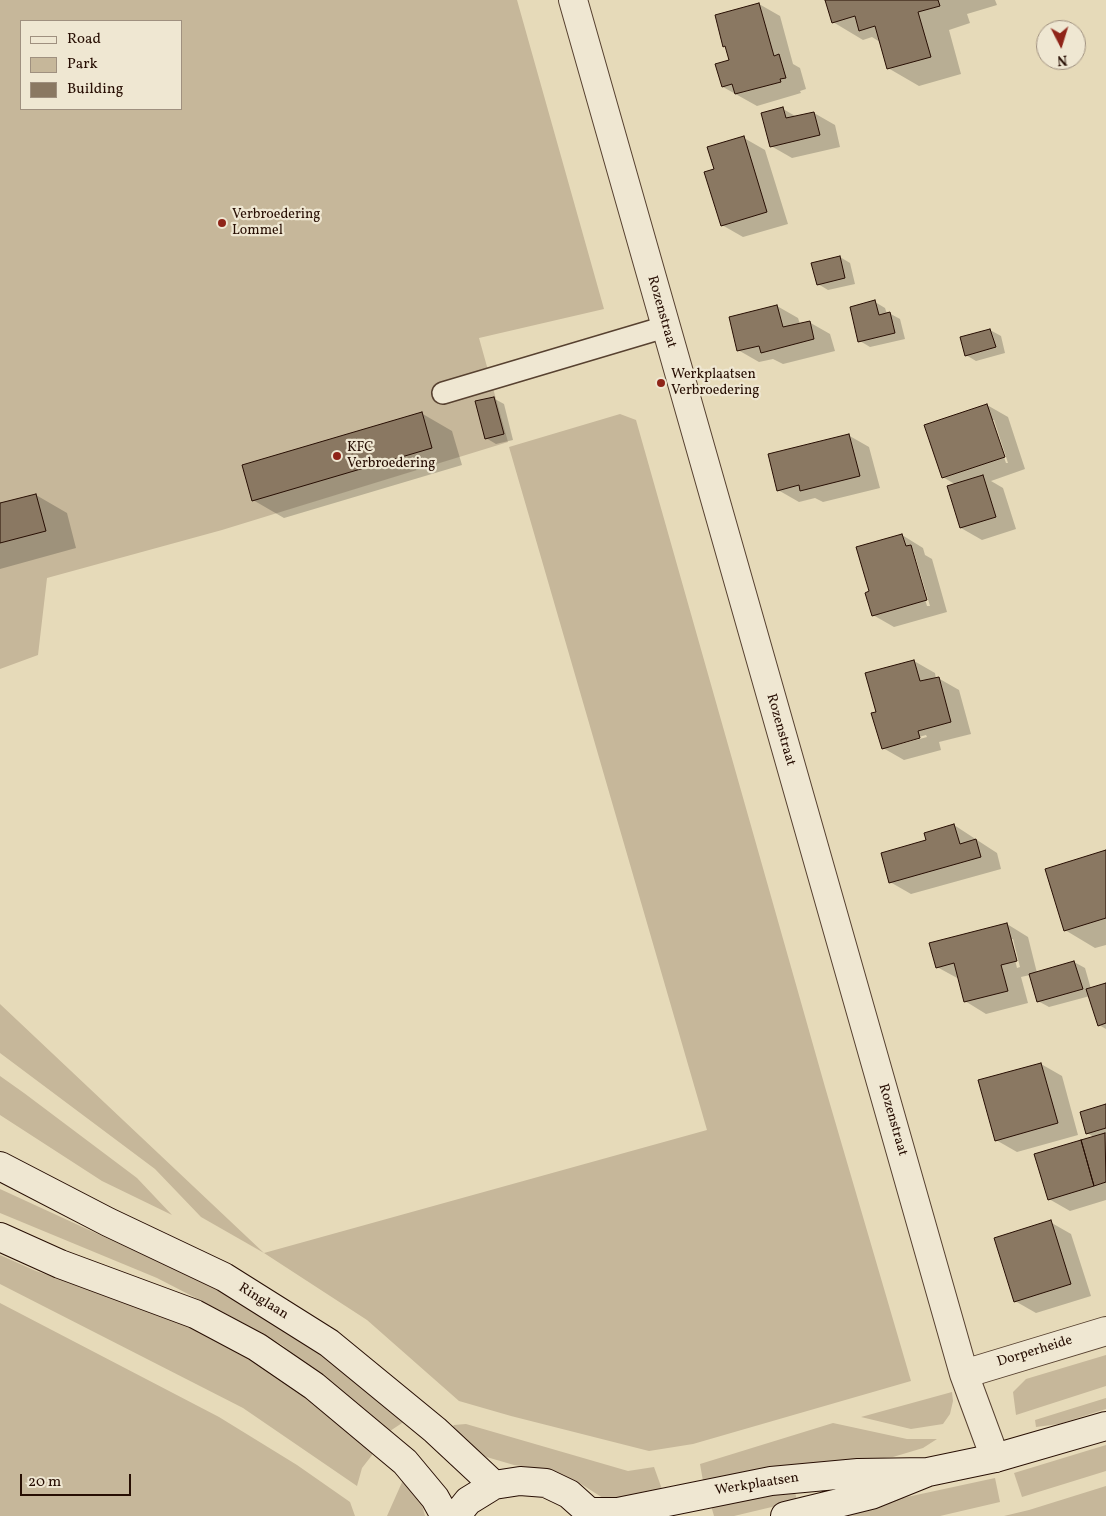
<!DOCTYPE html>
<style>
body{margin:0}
#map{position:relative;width:1106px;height:1516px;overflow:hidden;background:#e6dab9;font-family:Vollkorn,serif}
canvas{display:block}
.legend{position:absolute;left:20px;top:20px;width:162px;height:90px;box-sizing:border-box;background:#efe7d2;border:1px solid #9f907f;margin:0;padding:6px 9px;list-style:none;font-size:15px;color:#270e03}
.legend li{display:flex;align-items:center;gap:10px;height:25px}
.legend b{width:25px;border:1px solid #9f907f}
.north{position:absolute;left:1036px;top:20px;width:50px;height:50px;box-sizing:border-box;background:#efe7d2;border:1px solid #9f907f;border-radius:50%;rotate:175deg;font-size:14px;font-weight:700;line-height:20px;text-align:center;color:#270e03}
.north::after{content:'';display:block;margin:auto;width:18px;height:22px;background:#8f2418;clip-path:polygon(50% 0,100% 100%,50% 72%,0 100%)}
.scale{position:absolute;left:20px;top:1474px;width:111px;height:22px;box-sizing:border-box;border:2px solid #270e03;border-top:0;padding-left:6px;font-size:15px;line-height:18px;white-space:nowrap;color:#270e03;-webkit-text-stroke:4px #efe7d2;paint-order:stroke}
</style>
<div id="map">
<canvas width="1106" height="1516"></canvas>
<ul class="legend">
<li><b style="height:6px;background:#efe7d2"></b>Road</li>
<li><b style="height:14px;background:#c6b79a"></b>Park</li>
<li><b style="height:14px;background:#8a7862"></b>Building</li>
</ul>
<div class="north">N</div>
<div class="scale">20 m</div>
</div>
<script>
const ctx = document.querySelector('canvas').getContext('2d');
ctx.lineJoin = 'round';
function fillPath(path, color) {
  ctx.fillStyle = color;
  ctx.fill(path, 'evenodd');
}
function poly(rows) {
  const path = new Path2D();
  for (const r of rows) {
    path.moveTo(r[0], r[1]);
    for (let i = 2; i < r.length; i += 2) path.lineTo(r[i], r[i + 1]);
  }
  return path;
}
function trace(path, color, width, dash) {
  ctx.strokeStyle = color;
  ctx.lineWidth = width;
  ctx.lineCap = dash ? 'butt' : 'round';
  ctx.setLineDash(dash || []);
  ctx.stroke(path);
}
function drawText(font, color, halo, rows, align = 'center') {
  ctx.font = font + ' Vollkorn,serif';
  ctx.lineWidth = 4.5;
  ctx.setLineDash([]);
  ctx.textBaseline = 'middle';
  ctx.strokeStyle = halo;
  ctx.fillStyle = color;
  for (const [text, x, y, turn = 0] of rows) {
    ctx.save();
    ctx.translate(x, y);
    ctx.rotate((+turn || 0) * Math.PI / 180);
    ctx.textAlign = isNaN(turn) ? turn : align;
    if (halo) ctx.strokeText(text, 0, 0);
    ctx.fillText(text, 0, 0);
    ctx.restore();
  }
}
const green = poly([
 [0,0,517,0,604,309,479,338,508,442,222,530,47,578,38,655,0,669],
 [21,21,181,21,181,109,21,109],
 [620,414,636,420,825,1087,911,1381,693,1444,649,1451,511,1416,459,1401,367,1320,264,1253,201,1217,155,1169,0,1053,0,1004,264,1253,707,1130,509,447],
 [0,1076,24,1093,137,1178,172,1215,102,1181,0,1115],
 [0,1189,200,1281,253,1309,303,1340,405,1421,390,1431,282,1345,223,1312,157,1278,0,1213],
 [0,1255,36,1271,165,1315,219,1339,271,1371,376,1450,362,1468,357,1486,243,1408,0,1284],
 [0,1303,219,1417,297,1465,350,1502,355,1516,0,1516],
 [1106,1355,1106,1386,1016,1415,1013,1392,1026,1379],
 [952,1392,953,1401,950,1414,943,1424,911,1429,861,1417],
 [1106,1398,1106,1409,1059,1424,1036,1427,1035,1420],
 [833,1423,907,1439,937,1439,923,1448,893,1457,745,1473,703,1481,700,1464],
 [466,1424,628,1471,654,1467,663,1492,625,1502,603,1498,578,1482,551,1470,514,1465,483,1456,451,1429,454,1425],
 [1106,1445,1106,1471,1022,1497,1014,1473],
 [995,1478,1000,1502,940,1516,819,1516],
 [403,1480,420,1497,425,1516,387,1516],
 [1106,1486,1106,1516,1004,1516,1029,1510],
 [794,1487,797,1501,734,1516,714,1516,710,1502]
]);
const shadow = poly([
 [827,0,995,0,997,5,967,14,970,23,949,30,961,74,919,86,888,68,880,42,872,37,863,40,833,22],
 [759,4,780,16,793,64,800,68,806,89,800,91,801,93,757,106,723,87,731,61,727,47,724,46],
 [783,109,797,117,814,113,835,125,840,147,792,158,771,146],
 [744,138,765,150,788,224,743,237,722,225,716,170],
 [840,257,850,263,855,284,828,290,818,284],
 [875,302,885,308,887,314,889,313,900,319,905,339,870,347,860,341],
 [777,306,798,318,800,324,809,322,830,334,835,351,783,364,773,359,759,362,738,350],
 [990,330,1001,336,1005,353,976,361,966,355],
 [493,398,504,404,513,440,496,444,486,438],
 [987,405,1008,417,1025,469,991,481,1003,488,1016,529,982,540,961,528,956,485,943,477],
 [991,420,994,420,1008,463,1006,463],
 [421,413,452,431,462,465,284,518,253,500],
 [848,435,869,447,880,488,823,502,815,498,799,502,778,490],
 [36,495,67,513,76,548,0,569,0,504],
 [902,535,923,548,925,555,932,559,947,612,894,627,873,615,871,592],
 [911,549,913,549,930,606,927,606],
 [914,661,935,673,936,679,938,678,959,690,971,734,939,742,941,750,904,760,883,748],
 [926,735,927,737,897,745,897,743],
 [954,825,997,853,1001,869,911,894,890,882,927,841],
 [1106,852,1106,945,1095,948,1065,930],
 [1007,924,1028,937,1037,973,1074,962,1085,968,1091,989,1106,985,1106,1029,1099,1025,1090,996,1049,1007,1038,1001,1030,975,1021,977,1028,1003,986,1014,965,1001,959,979,937,967],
 [1010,939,1013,939,1020,967,1017,968],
 [1041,1064,1062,1076,1078,1135,1017,1152,996,1140],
 [1106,1106,1106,1200,1070,1211,1049,1199,1094,1137,1087,1133],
 [1050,1222,1071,1234,1091,1296,1036,1313,1015,1301]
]);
const building = poly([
 [825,0,938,0,940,6,918,12,931,57,887,69,875,26,859,31,855,16,832,23,825,0],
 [759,3,774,56,779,54,786,78,780,79,781,82,735,94,732,84,722,87,715,64,729,60,725,46,723,47,715,15,759,3],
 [783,107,786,118,814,112,820,135,770,147,761,113,783,107],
 [744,136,767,212,721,226,704,172,714,169,707,147,744,136],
 [840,256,845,278,817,285,811,263,840,256],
 [875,300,879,315,890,312,895,333,858,342,850,307,875,300],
 [777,305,783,327,810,321,814,339,761,353,759,346,737,351,729,317,777,305],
 [990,329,996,347,965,356,960,337,990,329],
 [494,397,504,434,485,439,475,401,494,397],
 [987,404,1005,457,942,478,924,425,987,404],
 [422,412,432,448,252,501,242,465,422,412],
 [849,434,860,476,800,491,799,485,777,491,768,454,849,434],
 [983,475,996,517,960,528,947,486,983,475],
 [36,494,46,531,0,543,0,503,36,494],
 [902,534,906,546,911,545,927,600,872,616,865,593,869,591,856,547,902,534],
 [914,660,920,681,939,677,951,722,918,731,920,738,882,749,871,713,876,712,865,673,914,660],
 [954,824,960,844,976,839,981,857,889,883,881,853,926,840,924,833,954,824],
 [1106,850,1106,918,1064,931,1045,869,1106,850],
 [1007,923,1017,961,1001,965,1008,991,964,1002,954,963,936,968,929,943,1007,923],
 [1074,961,1083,989,1037,1002,1029,974,1074,961],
 [1106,983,1106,1023,1098,1026,1086,989,1106,983],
 [1041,1063,1058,1123,995,1141,978,1080,1041,1063],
 [1106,1104,1106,1128,1086,1134,1080,1112,1106,1104],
 [1105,1133,1106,1182,1094,1186,1081,1140,1105,1133],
 [1081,1140,1094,1186,1048,1200,1034,1154,1081,1140],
 [1051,1220,1071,1284,1014,1302,994,1238,1051,1220]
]);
const lane = poly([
 [443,393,665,327]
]);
const street = poly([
 [573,0,964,1374,995,1458],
 [964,1374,1106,1331]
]);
const secondary = poly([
 [0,1166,108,1222,224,1277,329,1343,435,1430,494,1485],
 [0,1237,60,1264,195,1314,257,1347,314,1386,405,1462,435,1498,445,1516],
 [589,1512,618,1512,771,1481,858,1473,928,1472],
 [456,1516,468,1501,494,1485,520,1481,546,1483,569,1494,589,1512,591,1516],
 [785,1516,871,1495,928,1472,995,1458,1106,1426]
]);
const markers = [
 [222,223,5,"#8f2418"],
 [661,383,5,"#8f2418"],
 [337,456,5,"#8f2418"]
];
const poiNames = [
 ["Verbroedering",232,215],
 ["Lommel",232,231],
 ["Werkplaatsen",671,375],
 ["Verbroedering",671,391],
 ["KFC",347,448],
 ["Verbroedering",347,464]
];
const streetNames = [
 ["Rozenstraat",661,312,74],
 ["Rozenstraat",780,730,74],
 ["Rozenstraat",892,1120,74],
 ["Ringlaan",263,1302,32],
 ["Dorperheide",1035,1352,-17],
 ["Werkplaatsen",757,1485,-9]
];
fillPath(green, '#c6b79a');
fillPath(shadow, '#0003');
fillPath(building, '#8a7862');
trace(building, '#270e03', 1);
trace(lane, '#574130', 24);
trace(street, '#574130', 30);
trace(secondary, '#270e03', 30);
trace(lane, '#efe7d2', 21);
trace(street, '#efe7d2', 28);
trace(secondary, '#efe7d2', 28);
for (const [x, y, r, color] of markers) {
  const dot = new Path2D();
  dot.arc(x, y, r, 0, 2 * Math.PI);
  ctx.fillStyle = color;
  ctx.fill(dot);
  trace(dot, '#efe7d2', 2);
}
drawText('14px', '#270e03', '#efe7d2', poiNames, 'left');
drawText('14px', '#270e03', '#efe7d2', streetNames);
</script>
